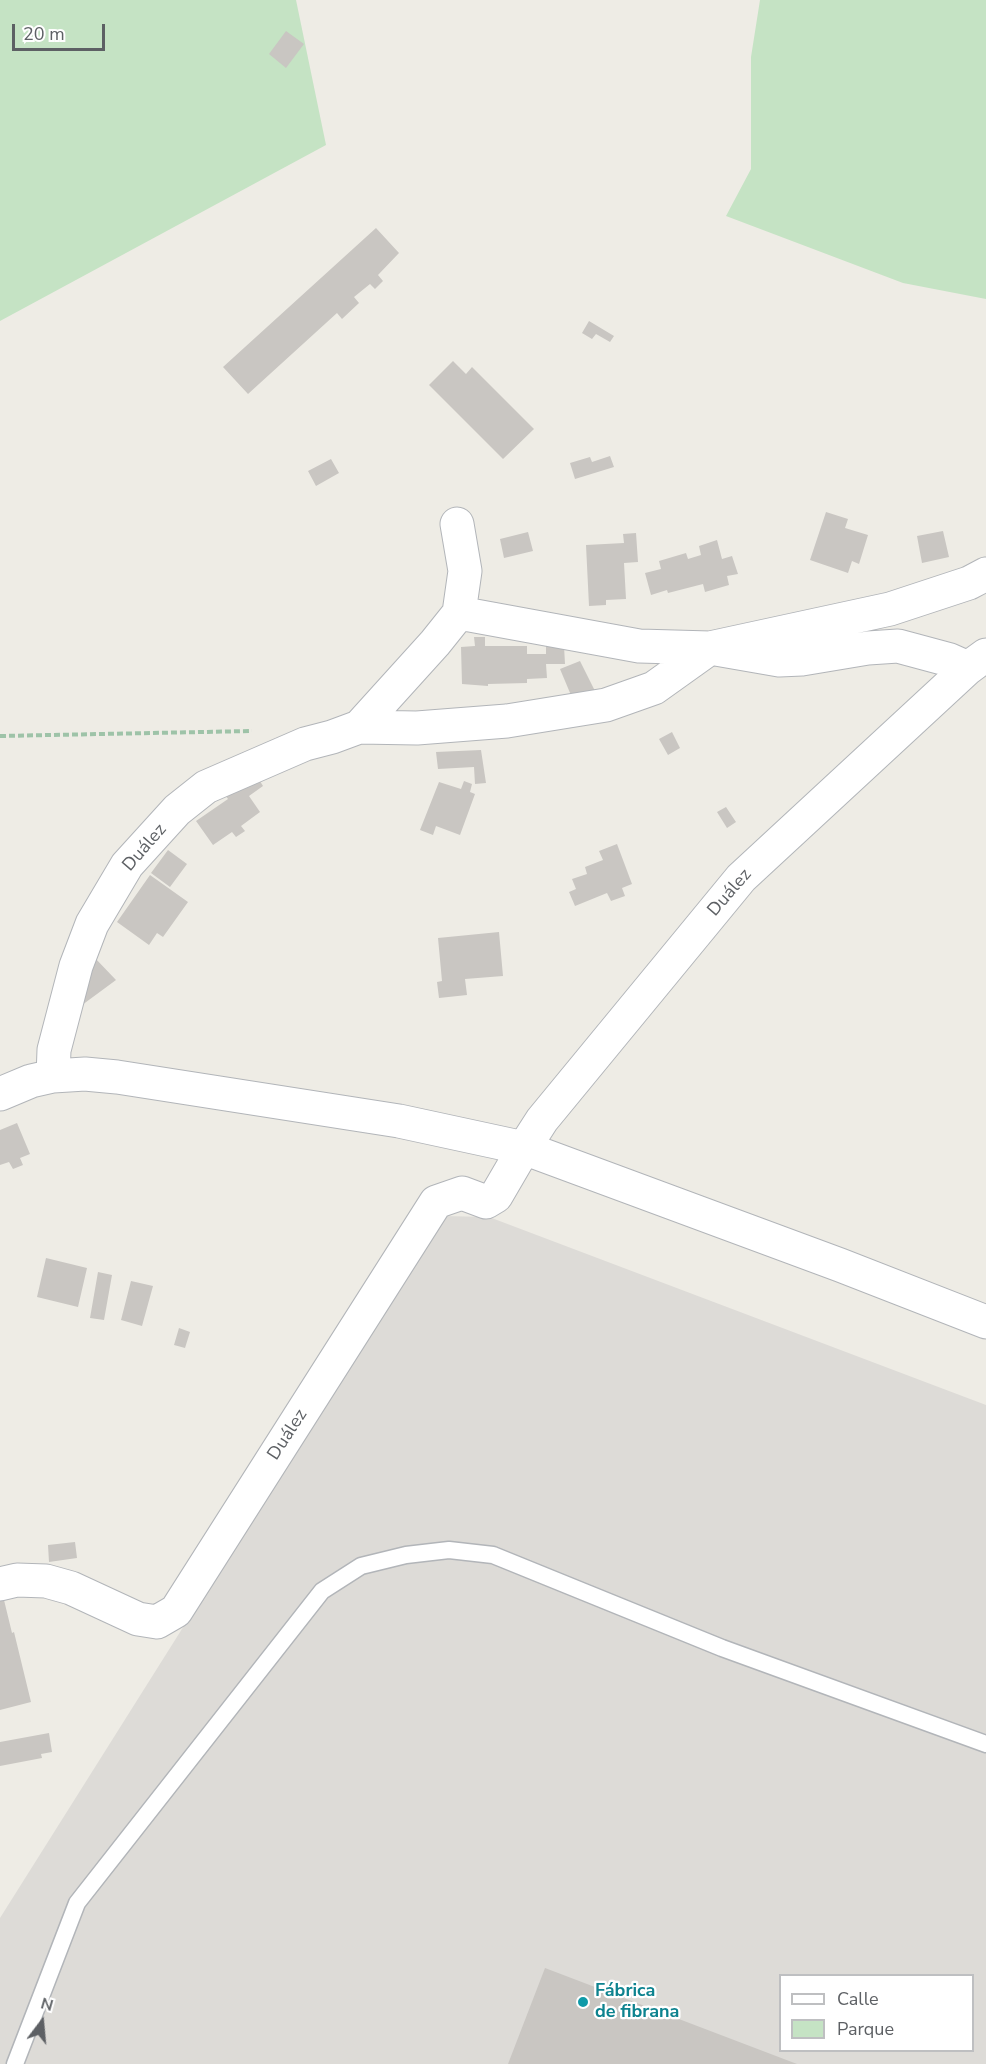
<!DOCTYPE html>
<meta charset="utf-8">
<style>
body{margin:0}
#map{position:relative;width:986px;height:2064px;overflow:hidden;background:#eeece5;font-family:"Nunito Sans",sans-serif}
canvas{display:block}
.legend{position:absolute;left:779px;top:1974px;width:195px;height:78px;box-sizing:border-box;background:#fff;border:2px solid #bebfc1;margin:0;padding:8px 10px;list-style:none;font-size:18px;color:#5d6064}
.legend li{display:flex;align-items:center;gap:12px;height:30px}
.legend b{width:30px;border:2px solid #bebfc1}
.north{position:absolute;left:12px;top:1992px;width:60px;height:60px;-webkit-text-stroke:4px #fff;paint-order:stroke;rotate:16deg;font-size:16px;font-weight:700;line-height:24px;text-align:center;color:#5d6064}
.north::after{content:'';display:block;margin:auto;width:21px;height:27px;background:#5d6064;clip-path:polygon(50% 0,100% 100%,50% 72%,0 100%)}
.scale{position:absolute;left:12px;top:24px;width:93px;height:27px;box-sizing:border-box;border:3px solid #5d6064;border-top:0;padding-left:8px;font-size:18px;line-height:21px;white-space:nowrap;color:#5d6064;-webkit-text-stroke:4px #fff;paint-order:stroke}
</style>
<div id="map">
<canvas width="986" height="2064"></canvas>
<ul class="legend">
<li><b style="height:8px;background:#fff"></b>Calle</li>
<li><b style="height:16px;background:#c5e3c4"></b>Parque</li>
</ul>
<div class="north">N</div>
<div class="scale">20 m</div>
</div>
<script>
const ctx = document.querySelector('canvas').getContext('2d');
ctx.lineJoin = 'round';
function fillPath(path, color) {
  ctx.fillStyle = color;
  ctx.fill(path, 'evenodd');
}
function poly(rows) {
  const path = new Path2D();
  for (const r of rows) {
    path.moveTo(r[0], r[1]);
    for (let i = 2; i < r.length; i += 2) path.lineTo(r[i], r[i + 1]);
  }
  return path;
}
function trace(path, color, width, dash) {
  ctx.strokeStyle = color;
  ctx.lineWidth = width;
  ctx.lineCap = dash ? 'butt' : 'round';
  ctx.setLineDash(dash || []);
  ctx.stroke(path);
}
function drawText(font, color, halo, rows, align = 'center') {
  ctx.font = font + ' "Nunito Sans",sans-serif';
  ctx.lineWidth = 4.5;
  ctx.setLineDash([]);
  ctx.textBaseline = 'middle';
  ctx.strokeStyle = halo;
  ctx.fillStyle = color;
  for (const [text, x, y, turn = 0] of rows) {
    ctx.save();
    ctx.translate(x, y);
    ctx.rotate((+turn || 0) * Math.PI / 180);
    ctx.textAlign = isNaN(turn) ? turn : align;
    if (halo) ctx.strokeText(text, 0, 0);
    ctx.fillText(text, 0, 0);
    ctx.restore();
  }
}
const industrial = poly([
 [442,1216,489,1217,986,1405,986,2064,0,2064,0,1918],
 [780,1976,972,1976,972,2050,780,2050]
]);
const green = poly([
 [0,0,296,0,326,145,0,321],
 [760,0,986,0,986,299,903,283,726,216,751,169,751,57]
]);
const building = poly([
 [286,31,304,44,286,68,269,54],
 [376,228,399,253,378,275,383,281,375,289,370,284,354,297,359,303,342,319,337,313,248,394,223,367],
 [589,321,614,336,610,342,596,334,592,339,582,333],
 [453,361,466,374,472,367,534,429,503,459,429,385],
 [610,456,614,467,575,479,570,463,590,457,592,462],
 [331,459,339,473,316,486,308,471],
 [826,512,848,519,845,528,868,535,859,564,852,561,848,573,810,560],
 [943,531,949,557,922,563,917,536],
 [528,532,533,551,504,558,500,539],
 [636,533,638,562,624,563,626,599,606,600,606,605,589,606,586,545,624,543,623,534],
 [717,540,722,559,732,556,738,574,727,576,729,585,705,592,703,584,668,593,667,590,651,595,645,573,661,569,659,561,686,553,688,559,701,555,699,546],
 [474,637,485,637,485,646,527,646,527,654,546,654,546,642,564,646,565,664,546,664,547,678,527,679,527,683,488,684,488,686,462,684,461,647,475,646],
 [580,661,595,691,573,700,560,669],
 [672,732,680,748,668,755,659,739],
 [481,750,486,783,475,784,474,767,438,769,436,752],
 [255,773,263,786,249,796,260,812,241,826,245,831,236,837,232,832,213,845,196,821,228,799,220,788],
 [464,781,472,784,470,792,475,794,460,835,436,826,433,835,420,830,439,782,461,789],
 [726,807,736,822,727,828,717,812],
 [617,844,632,884,622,888,625,896,611,901,607,893,575,906,569,892,576,889,572,879,587,874,585,867,603,860,599,851],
 [168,850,187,864,170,887,151,873],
 [150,875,188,902,163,937,157,933,149,945,117,922],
 [499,932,503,976,465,979,467,995,439,998,437,982,442,981,438,938],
 [94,957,116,980,78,1008],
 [17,1123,30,1154,20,1158,23,1165,13,1169,9,1162,0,1165,0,1130],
 [46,1258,87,1268,78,1307,37,1297],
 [98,1272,112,1275,104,1320,90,1318],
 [131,1281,153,1286,142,1326,121,1320],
 [179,1328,190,1332,185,1348,174,1345],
 [75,1542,77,1558,49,1562,48,1545],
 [4,1600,12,1633,14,1632,31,1702,0,1710,0,1601],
 [49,1733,52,1752,41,1754,42,1758,0,1766,0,1742],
 [545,1968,797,2064,508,2064]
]);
const path = poly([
 [0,736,252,731]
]);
const service = poly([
 [15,2064,77,1903,322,1591,361,1566,406,1555,449,1550,493,1555,722,1648,986,1744]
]);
const minor = poly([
 [459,613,639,646,710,648,779,660,802,659,868,648,898,646,950,660,968,668],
 [359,727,417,728,507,721,606,705,654,688,710,648,890,609,969,583,986,574],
 [53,1076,54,1050,76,966,92,924,127,865,177,810,206,787,305,744,332,737,359,727,435,643,459,613,465,571,457,524],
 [0,1094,31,1081,53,1076,85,1074,117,1077,399,1121,524,1148,840,1265,986,1322],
 [0,1584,17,1580,46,1581,71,1588,138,1619,157,1622,176,1611,436,1202,462,1193,486,1202,496,1196,524,1148,542,1120,741,878,968,668,986,655]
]);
const markers = [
 [583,2002,6,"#0f9aa8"]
];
const streetNames = [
 ["Duález",145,848,-49],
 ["Duález",730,893,-49],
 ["Duález",288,1435,-57]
];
const cultureNames = [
 ["Fábrica",595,1992],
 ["de fibrana",595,2013]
];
fillPath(industrial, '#dddbd7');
fillPath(green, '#c5e3c4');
fillPath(building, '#c9c6c2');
trace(service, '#b2b5b9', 19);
trace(minor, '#b2b5b9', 35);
trace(path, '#9ec3a8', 4, [6, 3]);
trace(service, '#fff', 16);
trace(minor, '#fff', 33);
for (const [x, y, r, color] of markers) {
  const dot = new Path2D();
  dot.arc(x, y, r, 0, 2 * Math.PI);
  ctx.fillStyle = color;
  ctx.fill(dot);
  trace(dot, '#fff', 2);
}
drawText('18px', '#5d6064', '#fff', streetNames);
drawText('bold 18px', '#0d838f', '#fff', cultureNames, 'left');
</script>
